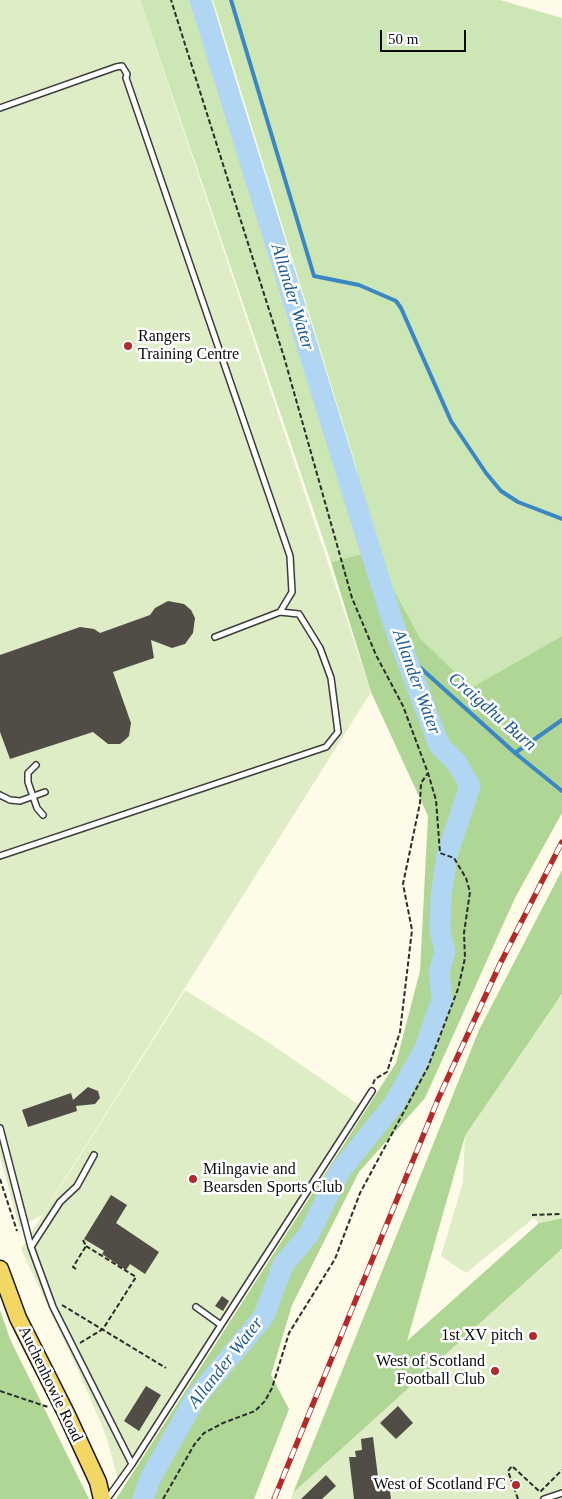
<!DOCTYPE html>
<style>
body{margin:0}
#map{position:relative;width:562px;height:1499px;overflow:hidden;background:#fefbe9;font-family:"Times New Roman",serif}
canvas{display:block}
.scale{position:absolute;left:380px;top:30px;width:86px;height:22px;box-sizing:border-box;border:2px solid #0a0a0a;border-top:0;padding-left:6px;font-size:15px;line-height:18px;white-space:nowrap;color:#0a0a0a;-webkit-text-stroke:4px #fff;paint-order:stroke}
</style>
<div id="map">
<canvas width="562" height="1499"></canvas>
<div class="scale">50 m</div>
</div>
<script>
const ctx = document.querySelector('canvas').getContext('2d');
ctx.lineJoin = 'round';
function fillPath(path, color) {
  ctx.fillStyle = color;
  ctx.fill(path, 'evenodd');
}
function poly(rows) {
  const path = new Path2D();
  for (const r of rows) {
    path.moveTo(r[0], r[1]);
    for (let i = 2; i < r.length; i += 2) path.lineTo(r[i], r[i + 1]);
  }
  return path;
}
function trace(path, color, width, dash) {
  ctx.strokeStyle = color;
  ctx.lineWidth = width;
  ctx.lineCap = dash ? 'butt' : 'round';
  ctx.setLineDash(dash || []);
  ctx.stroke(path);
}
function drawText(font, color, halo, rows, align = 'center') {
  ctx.font = font + ' "Times New Roman",serif';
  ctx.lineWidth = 5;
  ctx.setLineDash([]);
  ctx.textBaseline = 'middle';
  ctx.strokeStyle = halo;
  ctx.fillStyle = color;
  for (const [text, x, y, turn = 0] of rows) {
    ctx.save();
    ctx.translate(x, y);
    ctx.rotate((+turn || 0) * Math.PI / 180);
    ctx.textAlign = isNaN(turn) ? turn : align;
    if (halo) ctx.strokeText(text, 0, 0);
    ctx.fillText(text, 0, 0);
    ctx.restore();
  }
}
const green = poly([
 [140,0,212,0,371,544,356,466,213,0,500,0,562,18,562,636,471,688,420,638,373,551,331,562]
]);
const forest = poly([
 [373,551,420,638,471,688,562,636,562,813,515,898,425,1098,359,1172,292,1305,271,1375,289,1409,254,1499,116,1499,396,1063,420,971,428,816,371,692,331,562],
 [562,870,562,994,465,1136,407,1341,539,1223,562,1218,562,1249,293,1493,479,1030],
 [0,1310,10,1339,89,1499,0,1499]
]);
const pitch = poly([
 [0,0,140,0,371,692,42,1215,19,1227,0,1156],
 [185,990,268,1042,365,1109,120,1488,107,1438,78,1370,21,1249],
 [562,994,562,1218,539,1223,534,1218,466,1273,441,1256,463,1182,465,1136],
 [562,1249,562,1499,291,1499,293,1493]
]);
const stream = poly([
 [231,0,314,276,359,285,396,301,401,308,451,421,486,473,501,491,518,502,562,519],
 [405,654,515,753,562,791],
 [515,753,562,720]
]);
const river = poly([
 [143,1499,150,1479,195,1399,264,1316,283,1265,309,1234,340,1171,394,1104,425,1048,442,1000,439,973,445,951,440,931,441,897,447,855,470,786,457,763,439,745,393,623,200,0]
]);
const building = poly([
 [168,601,184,604,191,610,195,618,193,633,185,644,172,648,151,640,154,658,113,672,131,723,129,736,125,740,120,744,108,744,93,732,10,759,0,732,0,655,80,627,94,629,100,633,150,615,155,608],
 [88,1087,98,1091,100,1098,95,1104,76,1106,77,1111,28,1127,22,1110,71,1093,73,1100],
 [111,1195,127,1205,116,1223,159,1252,145,1274,130,1264,126,1270,102,1254,104,1251,84,1239],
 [222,1296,229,1301,223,1311,215,1306],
 [146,1386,161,1395,139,1431,124,1421],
 [398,1406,413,1423,396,1439,380,1423],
 [373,1437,379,1485,389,1484,391,1499,354,1499,349,1457,356,1457,355,1451,362,1450,361,1439],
 [326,1475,336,1486,322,1499,301,1499]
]);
const path = poly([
 [373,1084,375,1079,387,1072,400,1032,412,930,403,884,420,803,421,783,428,773],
 [0,1179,17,1231],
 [532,1215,562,1214],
 [76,1269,73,1267,86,1246,83,1240],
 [62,1305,166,1368],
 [80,1343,103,1329,136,1277,86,1246],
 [0,1391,48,1407],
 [163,1499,194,1445,204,1433,223,1423,255,1411,265,1401,272,1388,289,1333,335,1259,360,1193,428,1067,458,989,465,958,464,933,470,892,466,878,454,858,440,853,436,800,428,773,403,706,376,655,352,598,284,357,171,0],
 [518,1499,508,1471,512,1466,540,1492,562,1470]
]);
const lane = poly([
 [0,108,116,67,122,66,127,74,126,78,290,556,292,592,280,612,299,614,320,648,331,678,338,732,326,747,0,856],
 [215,637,280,612],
 [36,765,28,773,28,782,37,808,43,815],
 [0,795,10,800,20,801,45,792],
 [0,1128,31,1247],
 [94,1155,77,1186,60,1202,31,1247,53,1307,132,1464],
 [221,1325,372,1091],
 [107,1499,132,1464,221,1325,196,1307],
 [544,1499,562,1493]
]);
const primary = poly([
 [0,1269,18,1318,66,1413,98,1482,102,1499]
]);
const rail = poly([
 [274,1499,439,1097,500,964,562,842]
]);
const markers = [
 [128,346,5,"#b32a2a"],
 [193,1179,5,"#b32a2a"],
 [533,1336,5,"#b32a2a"],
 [495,1371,5,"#b32a2a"],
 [516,1485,5,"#b32a2a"]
];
const poiNames = [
 ["Rangers",138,337,"left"],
 ["Training Centre",138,355,"left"],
 ["Milngavie and",203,1170,"left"],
 ["Bearsden Sports Club",203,1188,"left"],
 ["1st XV pitch",523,1336],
 ["West of Scotland",485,1362],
 ["Football Club",485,1380],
 ["West of Scotland FC",506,1485]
];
const streetNames = [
 ["Auchenhowie Road",50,1384,64]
];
const waterNames = [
 ["Allander Water",292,297,73],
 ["Allander Water",416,682,70],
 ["Craigdhu Burn",492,712,41],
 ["Allander Water",226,1363,-52]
];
fillPath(green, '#cce6b5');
fillPath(forest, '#afd695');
fillPath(pitch, '#deedc6');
trace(stream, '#3b87c6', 4);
trace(river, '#b0d6f3', 21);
fillPath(building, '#524c47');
trace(lane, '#3d3d3d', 8);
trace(primary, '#1b1b1b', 19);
trace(path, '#2c2c2c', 2, [5, 2.5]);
trace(lane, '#fff', 5);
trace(primary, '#f2d765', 16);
trace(rail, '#b32a2a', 5.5);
trace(rail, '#fff', 4, [11]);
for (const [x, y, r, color] of markers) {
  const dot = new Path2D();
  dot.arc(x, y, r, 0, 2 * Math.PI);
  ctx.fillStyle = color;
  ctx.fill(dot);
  trace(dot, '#fff', 2);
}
drawText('16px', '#0a0a0a', '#fff', poiNames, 'right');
drawText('16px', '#0a0a0a', '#fff', streetNames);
drawText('italic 18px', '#1b5995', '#fff', waterNames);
</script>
